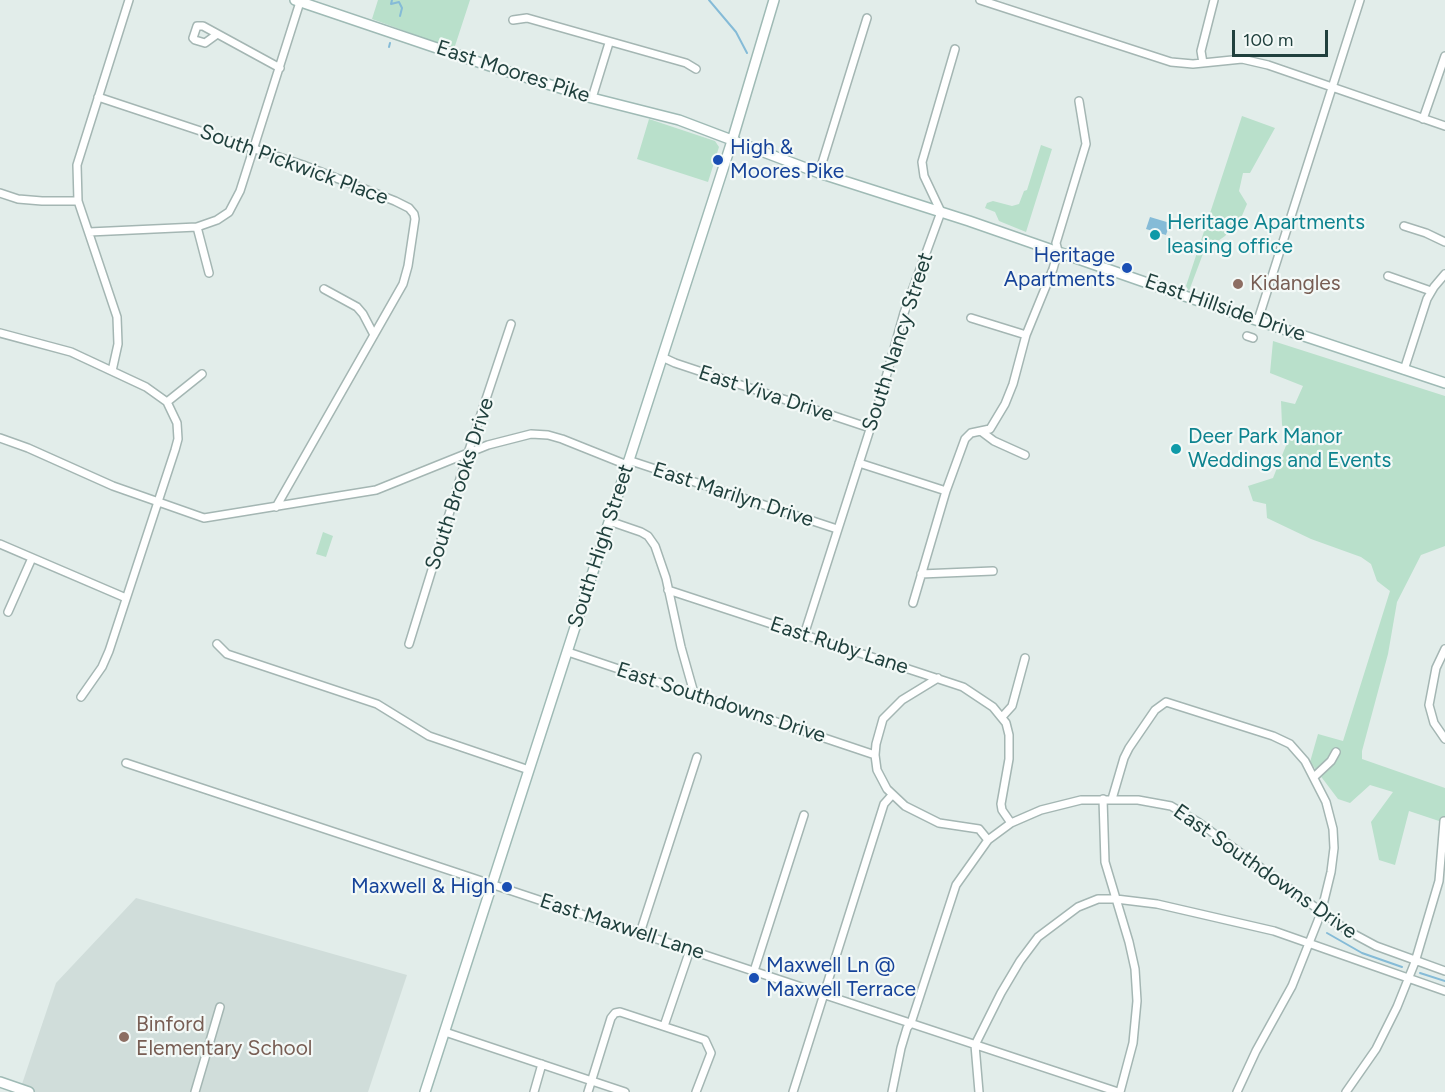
<!DOCTYPE html>
<style>
body{margin:0}
#map{position:relative;width:1445px;height:1092px;overflow:hidden;background:#e2edea;font-family:Figtree,sans-serif}
canvas{display:block}
.scale{position:absolute;left:1232px;top:30px;width:96px;height:27px;box-sizing:border-box;border:3px solid #20403d;border-top:0;padding-left:8px;font-size:18px;line-height:21px;white-space:nowrap;color:#20403d;-webkit-text-stroke:4px #f3f9f7;paint-order:stroke}
</style>
<div id="map">
<canvas width="1445" height="1092"></canvas>
<div class="scale">100 m</div>
</div>
<script>
const ctx = document.querySelector('canvas').getContext('2d');
ctx.lineJoin = 'round';
function fillPath(path, color) {
  ctx.fillStyle = color;
  ctx.fill(path, 'evenodd');
}
function poly(rows) {
  const path = new Path2D();
  for (const r of rows) {
    path.moveTo(r[0], r[1]);
    for (let i = 2; i < r.length; i += 2) path.lineTo(r[i], r[i + 1]);
  }
  return path;
}
function trace(path, color, width, dash) {
  ctx.strokeStyle = color;
  ctx.lineWidth = width;
  ctx.lineCap = dash ? 'butt' : 'round';
  ctx.setLineDash(dash || []);
  ctx.stroke(path);
}
function drawText(font, color, halo, rows, align = 'center') {
  ctx.font = font + ' Figtree,sans-serif';
  ctx.lineWidth = 4.5;
  ctx.setLineDash([]);
  ctx.textBaseline = 'middle';
  ctx.strokeStyle = halo;
  ctx.fillStyle = color;
  for (const [text, x, y, turn = 0] of rows) {
    ctx.save();
    ctx.translate(x, y);
    ctx.rotate((+turn || 0) * Math.PI / 180);
    ctx.textAlign = isNaN(turn) ? turn : align;
    if (halo) ctx.strokeText(text, 0, 0);
    ctx.fillText(text, 0, 0);
    ctx.restore();
  }
}
const built = poly([
 [136,898,407,975,368,1092,25,1092,20,1090,56,983]
]);
const green = poly([
 [378,0,470,0,454,49,372,19],
 [1242,116,1275,128,1250,173,1243,173,1239,191,1247,204,1241,218,1225,236,1204,251,1189,291,1186,286],
 [649,119,715,141,719,147,708,182,637,159],
 [1041,145,1052,149,1026,232,999,221,995,212,985,208,987,203,993,201,1012,206,1019,204,1024,191,1027,190],
 [1273,341,1445,396,1445,546,1421,555,1397,602,1388,654,1362,751,1362,759,1445,788,1445,823,1409,811,1395,865,1379,860,1371,822,1393,792,1370,785,1350,803,1338,799,1310,762,1318,734,1343,741,1390,591,1377,581,1371,564,1361,557,1311,539,1267,518,1266,504,1253,501,1248,486,1273,478,1289,438,1282,425,1281,401,1295,404,1303,386,1270,373],
 [323,532,333,536,326,557,316,554]
]);
const water = poly([
 [1150,217,1170,223,1166,235,1146,229]
]);
const stream = poly([
 [392,0,391,4,399,2,402,8,400,16],
 [709,0,736,32,747,53],
 [389,47,390,43],
 [1327,933,1362,953,1402,967],
 [1420,973,1445,981]
]);
const street = poly([
 [980,0,1171,62,1193,64,1242,59,1268,65,1445,126],
 [513,20,527,18,686,63,696,69],
 [216,35,205,43,195,40,193,38,197,26,203,26,280,68],
 [1203,63,1201,51,1214,0],
 [98,97,303,165,395,201,409,208,414,214,415,219,408,266,403,284,276,507],
 [592,98,609,43],
 [1423,119,1445,56],
 [819,173,867,18],
 [0,193,18,199,42,201,78,201],
 [1404,226,1426,233,1445,242],
 [197,227,209,273],
 [89,232,197,227,217,220,229,212,240,191,300,2],
 [1388,276,1431,291],
 [324,289,357,307,363,314,374,335],
 [971,318,1026,335],
 [1258,320,1360,0],
 [0,333,71,352,146,387,167,402,177,423,178,439,175,450,109,651,102,667,81,697],
 [1247,336,1253,338],
 [662,357,675,363,870,428],
 [1404,370,1427,299,1434,287,1445,274],
 [112,371,118,344,117,317,78,201,77,165,129,0],
 [167,402,202,374],
 [982,432,994,441,1025,455],
 [0,438,28,448,113,486,204,518,376,490,488,445,531,434,548,435,562,439,627,465],
 [628,460,837,529],
 [859,463,946,491],
 [609,521,641,532,648,536,655,546,666,578,681,647,694,693],
 [0,544,126,598],
 [921,574,993,571],
 [668,590,963,687,993,707,1006,723,1009,735,1009,759,1001,804,1002,810,1011,823,988,840,956,885,911,1023,907,1028,901,1048,892,1092],
 [913,603,946,491,965,439,971,433,990,429,1005,404,1013,384,1026,335,1053,269,1058,251,1056,243,1086,144,1079,101],
 [8,612,32,558],
 [804,635,881,395,904,313,941,212,924,176,922,162,955,49],
 [217,644,227,654,377,704,429,736,529,770],
 [409,644,468,453,511,324],
 [1445,649,1436,668,1429,705,1434,723,1445,739],
 [568,652,875,755],
 [938,678,902,700,883,719,876,744,875,755,877,770,887,789,905,806,939,823,979,829,988,840],
 [1002,717,1012,706,1025,658],
 [126,763,1118,1092],
 [1314,777,1331,761,1336,752],
 [1103,799,1105,862,1129,942,1135,969,1137,1001,1133,1043,1120,1092],
 [1112,799,1124,758,1129,748,1155,710,1166,702,1273,736,1290,744,1305,761,1326,802,1333,829,1334,848,1331,872,1321,913,1292,986,1256,1051,1237,1092],
 [1011,823,1041,810,1081,800,1138,800,1171,806,1198,822,1348,931,1376,946,1445,971],
 [640,933,697,757],
 [754,971,804,815],
 [664,1026,690,950],
 [445,1032,625,1092],
 [195,1092,220,1007],
 [534,1092,542,1064],
 [588,1092,611,1018,615,1013,620,1012,705,1040,711,1053,696,1092],
 [793,1092,884,804,892,795],
 [979,1092,975,1045,1001,993,1020,961,1038,937,1078,907,1098,899,1116,899,1157,904,1274,931,1445,991],
 [1346,1092,1376,1049,1397,1007,1415,962,1439,881,1444,821]
]);
const secondary = poly([
 [295,0,490,66,592,98,679,120,819,173,969,221,1202,302,1445,383],
 [0,1082,29,1092],
 [425,1092,732,141,774,0]
]);
const markers = [
 [718,160,6,"#1a4fb4"],
 [1155,235,6,"#0f9aa8"],
 [1127,268,6,"#1a4fb4"],
 [1238,284,6,"#8d6e63"],
 [1176,449,6,"#0f9aa8"],
 [507,887,6,"#1a4fb4"],
 [754,978,6,"#1a4fb4"],
 [124,1037,6,"#8d6e63"]
];
const streetNames = [
 ["East Moores Pike",513,72,18],
 ["South Pickwick Place",294,165,20],
 ["East Hillside Drive",1225,308,19],
 ["South Nancy Street",898,342,-72],
 ["East Viva Drive",766,394,18],
 ["South Brooks Drive",460,484,-72],
 ["East Marilyn Drive",733,495,18],
 ["South High Street",601,546,-72],
 ["East Ruby Lane",839,646,18],
 ["East Southdowns Drive",721,703,18],
 ["East Southdowns Drive",1265,872,35],
 ["East Maxwell Lane",622,927,18]
];
const transitNames = [
 ["High &",730,148],
 ["Moores Pike",730,172],
 ["Heritage",1115,256,"right"],
 ["Apartments",1115,280,"right"],
 ["Maxwell & High",495,887,"right"],
 ["Maxwell Ln @",766,966],
 ["Maxwell Terrace",766,990]
];
const cultureNames = [
 ["Heritage Apartments",1167,223],
 ["leasing office",1167,247],
 ["Deer Park Manor",1188,437],
 ["Weddings and Events",1188,461]
];
const educationNames = [
 ["Kidangles",1250,284],
 ["Binford",136,1025],
 ["Elementary School",136,1049]
];
fillPath(built, '#d0ddda');
fillPath(green, '#b9e0cb');
fillPath(water, '#85bbd7');
trace(stream, '#85bbd7', 2);
trace(street, '#a4b6b3', 10);
trace(secondary, '#9fbab5', 12);
trace(street, '#fff', 7);
trace(secondary, '#fff', 9);
for (const [x, y, r, color] of markers) {
  const dot = new Path2D();
  dot.arc(x, y, r, 0, 2 * Math.PI);
  ctx.fillStyle = color;
  ctx.fill(dot);
  trace(dot, '#f3f9f7', 2);
}
drawText('21px', '#20403d', '#f3f9f7', streetNames);
drawText('21px', '#164399', '#f3f9f7', transitNames, 'left');
drawText('21px', '#0d838f', '#f3f9f7', cultureNames, 'left');
drawText('21px', '#785e54', '#f3f9f7', educationNames, 'left');
</script>
